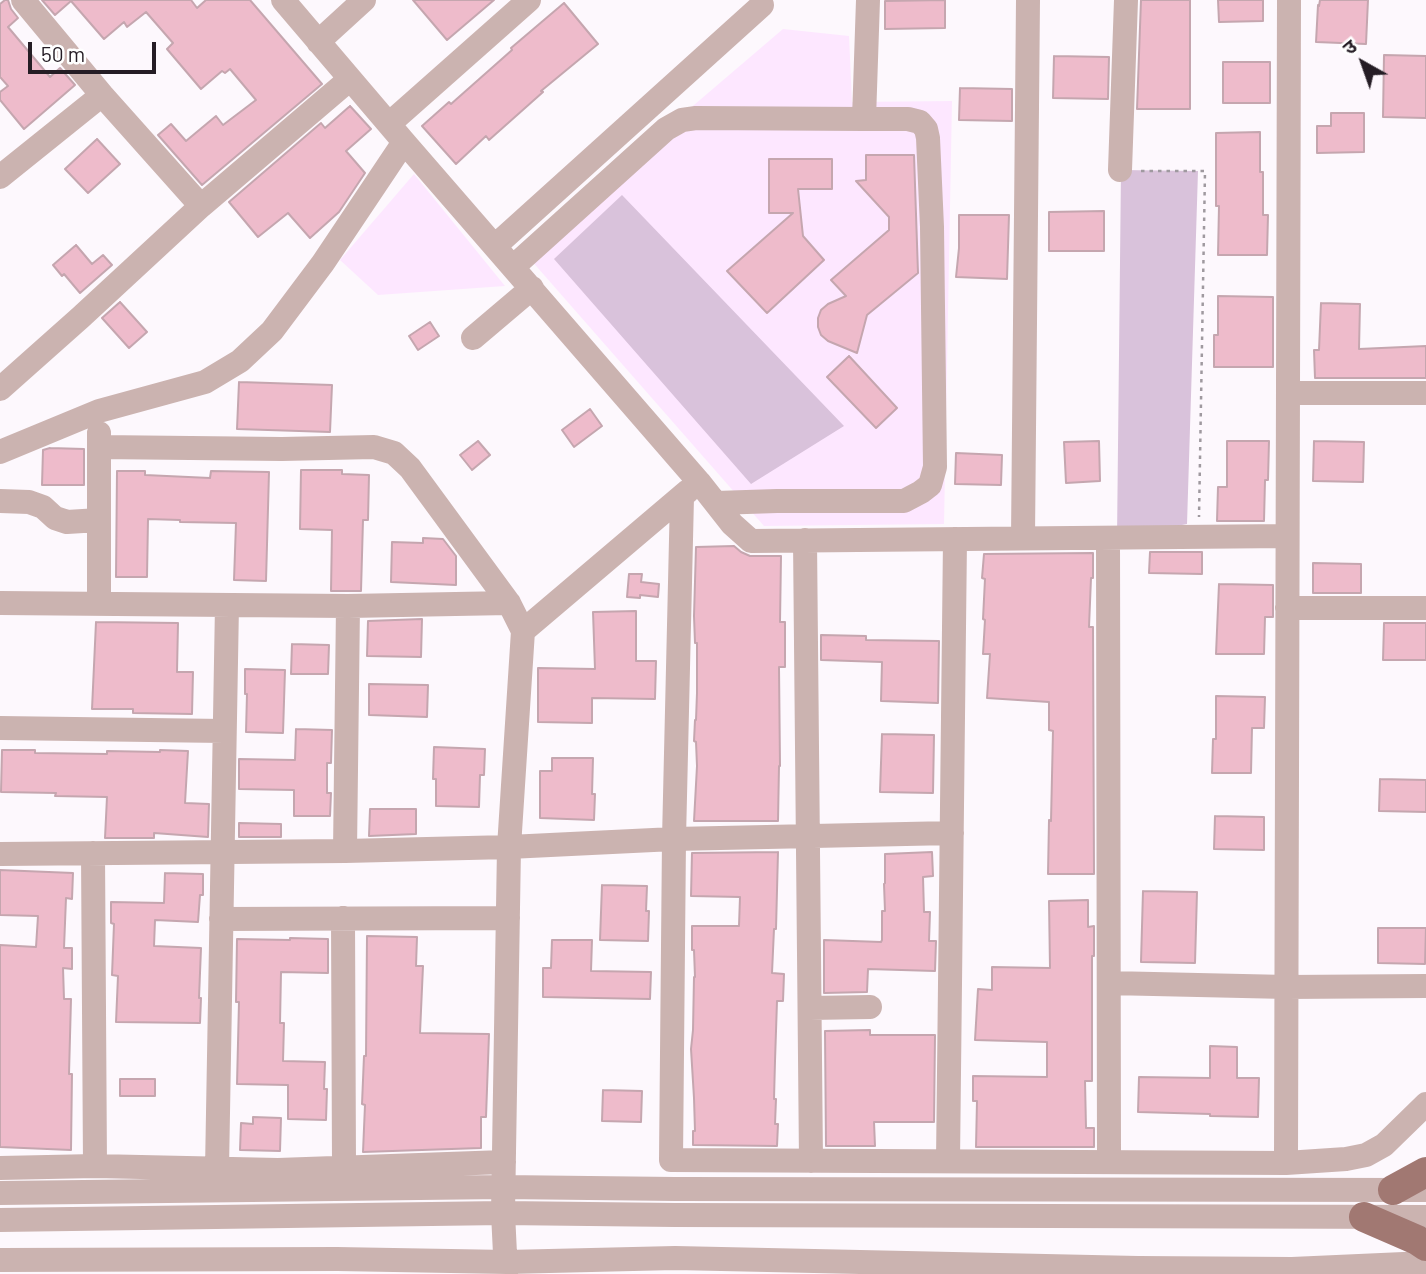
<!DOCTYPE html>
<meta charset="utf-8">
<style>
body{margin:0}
#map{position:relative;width:1426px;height:1274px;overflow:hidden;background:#fdf8fd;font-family:Barlow,"Noto Sans Devanagari",sans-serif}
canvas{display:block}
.north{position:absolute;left:1328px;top:28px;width:70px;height:70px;-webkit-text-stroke:5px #fff;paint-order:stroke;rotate:320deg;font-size:19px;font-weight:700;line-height:28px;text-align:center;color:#251d25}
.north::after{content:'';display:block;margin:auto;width:24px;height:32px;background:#251d25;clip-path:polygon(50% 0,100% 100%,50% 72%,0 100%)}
.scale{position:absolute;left:28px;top:42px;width:128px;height:32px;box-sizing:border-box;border:4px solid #251d25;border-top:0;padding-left:9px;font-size:21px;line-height:24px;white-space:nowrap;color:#251d25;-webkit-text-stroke:5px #fff;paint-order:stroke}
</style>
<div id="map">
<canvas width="1426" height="1274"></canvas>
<div class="north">उ</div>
<div class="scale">50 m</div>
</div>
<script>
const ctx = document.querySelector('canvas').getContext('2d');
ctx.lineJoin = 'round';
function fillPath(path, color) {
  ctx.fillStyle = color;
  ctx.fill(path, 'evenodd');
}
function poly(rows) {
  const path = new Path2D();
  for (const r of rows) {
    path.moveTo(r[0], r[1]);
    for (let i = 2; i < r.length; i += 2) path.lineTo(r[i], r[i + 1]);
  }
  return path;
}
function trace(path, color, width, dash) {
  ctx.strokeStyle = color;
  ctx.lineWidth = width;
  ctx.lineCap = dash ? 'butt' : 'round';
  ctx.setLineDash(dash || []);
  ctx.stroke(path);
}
const built = poly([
 [783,29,849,36,852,102,952,101,944,524,764,526,523,251],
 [414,174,505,286,378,295,340,260]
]);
const green = poly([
 [1121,170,1198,171,1187,524,1117,538],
 [622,195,844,426,751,484,554,259]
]);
const building = poly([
 [5,0,8,0,11,9,18,18,8,27,50,77,60,68,75,85,24,129,0,100,0,92,8,86,0,77,0,4,5,0],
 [42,0,191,0,197,8,206,0,250,0,322,84,202,185,158,135,171,124,186,141,216,116,223,125,256,100,230,69,225,73,222,71,201,89,167,49,173,43,146,12,127,27,124,22,104,39,71,1,55,15,42,0],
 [413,0,494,0,447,40,413,0],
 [945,0,945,28,885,29,885,1,945,0],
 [1141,0,1190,0,1190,109,1137,109,1141,0],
 [1218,0,1263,0,1263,21,1219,22,1218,0],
 [1320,0,1368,0,1366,44,1316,42,1318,5,1319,6,1320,0],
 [564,3,598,44,541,91,543,92,489,140,486,136,456,164,422,126,449,102,451,104,512,50,511,48,564,3],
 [1384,55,1426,56,1426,118,1383,117,1384,55],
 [1054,56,1109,57,1108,99,1053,98,1054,56],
 [1223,62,1270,62,1270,103,1223,103,1223,62],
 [960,88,1012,89,1012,121,959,120,960,88],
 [350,106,371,129,346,151,365,173,339,212,310,238,288,213,258,237,229,202,321,123,325,128,350,106],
 [1331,113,1364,113,1364,152,1317,153,1317,126,1331,126,1331,113],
 [1260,132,1260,172,1263,172,1263,215,1268,215,1267,255,1218,255,1219,206,1216,206,1216,133,1260,132],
 [97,139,120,164,88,193,65,169,97,139],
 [866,155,914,155,918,273,867,315,857,353,828,341,821,335,818,327,818,318,821,310,828,304,846,296,831,280,889,230,889,217,856,181,866,180,866,155],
 [769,159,832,159,832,189,798,189,803,236,824,260,767,313,727,271,793,213,769,213,769,159],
 [1104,211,1104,251,1049,251,1049,212,1104,211],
 [959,215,1009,215,1007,279,956,277,959,248,959,215],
 [76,245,92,264,103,255,112,265,80,293,64,274,62,276,53,265,76,245],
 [1218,296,1273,297,1273,367,1214,367,1214,335,1218,335,1218,296],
 [120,302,147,332,129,348,102,318,120,302],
 [1321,303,1360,304,1359,349,1426,346,1426,378,1315,378,1314,350,1319,350,1321,303],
 [430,322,439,336,418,350,409,336,430,322],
 [849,356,897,408,876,428,827,377,849,356],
 [239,382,332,385,330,432,237,429,239,382],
 [590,409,602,426,574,447,562,430,590,409],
 [478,441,490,455,472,470,460,455,478,441],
 [1099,441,1100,481,1066,483,1064,442,1099,441],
 [1227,441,1269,441,1268,480,1265,480,1264,521,1217,521,1218,487,1227,487,1227,441],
 [1314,441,1364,442,1363,482,1313,481,1314,441],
 [50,448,84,449,84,485,42,485,43,450,50,448],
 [956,453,1002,455,1001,485,955,484,956,453],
 [301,470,342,470,342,474,369,475,368,520,363,520,361,591,331,591,332,530,300,529,301,470],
 [117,471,145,471,145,475,210,478,211,471,269,472,266,581,234,580,236,523,180,522,180,520,148,519,147,577,116,577,117,471],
 [423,538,443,539,456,556,456,585,391,582,392,542,423,543,423,538],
 [734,546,741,552,750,556,781,556,780,622,785,622,785,667,779,667,780,766,779,766,778,821,694,821,697,766,696,742,694,741,695,720,696,720,697,693,697,643,695,643,694,616,696,547,734,546],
 [1150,552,1202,552,1202,574,1149,573,1150,552],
 [1093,553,1093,578,1091,578,1089,627,1093,627,1094,874,1048,874,1049,820,1051,821,1053,731,1049,730,1049,702,987,698,990,654,983,654,985,620,983,619,985,579,982,578,984,554,1093,553],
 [1313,563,1361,564,1361,593,1313,593,1313,563],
 [629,574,642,574,641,582,659,584,658,597,640,595,640,598,627,597,629,574],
 [1219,584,1273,585,1273,617,1265,617,1264,654,1216,654,1219,584],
 [636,611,636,661,656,661,655,699,592,698,592,723,538,722,538,668,595,669,593,612,636,611],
 [422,619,421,657,367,656,368,621,422,619],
 [96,622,178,623,177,672,193,672,192,714,133,713,133,709,92,709,96,622],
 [1384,623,1426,623,1426,660,1383,660,1384,623],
 [821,635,866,636,866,640,939,641,938,703,881,701,882,662,821,660,821,635],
 [292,644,329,645,328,674,291,674,292,644],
 [245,669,285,670,283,733,246,732,247,694,245,694,245,669],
 [369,684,428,685,427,717,369,715,369,684],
 [1216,696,1265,697,1264,728,1252,728,1251,773,1212,773,1213,739,1216,739,1216,696],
 [296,729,332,730,331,763,327,763,327,793,331,793,330,816,294,816,294,790,239,789,239,759,295,760,296,729],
 [882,734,934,735,933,793,880,792,882,734],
 [434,747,485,749,484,775,480,775,479,807,436,806,436,779,433,779,434,747],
 [2,750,35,750,35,753,107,754,107,751,160,752,160,750,188,751,185,803,209,804,208,837,154,833,154,838,105,838,107,797,55,796,56,793,1,792,2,750],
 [552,758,593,758,592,794,595,794,594,820,540,818,540,771,552,771,552,758],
 [1380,779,1426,780,1426,812,1379,811,1380,779],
 [370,809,416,809,416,834,369,836,370,809],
 [1215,816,1264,817,1264,850,1214,849,1215,816],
 [239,823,281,824,281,837,239,837,239,823],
 [778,852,776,929,774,929,772,973,784,974,783,1001,777,1001,775,1061,774,1099,776,1099,775,1124,778,1124,777,1146,693,1145,693,1131,695,1131,694,1098,691,1049,693,1030,694,977,695,977,694,950,692,950,692,926,739,926,740,897,691,896,692,853,778,852],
 [932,852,933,876,923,877,924,912,930,912,929,941,936,941,935,971,868,969,867,992,824,993,824,940,881,942,882,940,882,911,885,911,884,884,885,883,885,854,932,852],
 [0,870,73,873,72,899,66,898,64,948,72,948,72,969,63,968,64,999,71,999,69,1074,72,1074,71,1150,0,1147,0,945,36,947,38,916,0,915,0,870],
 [165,873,203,874,203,895,200,895,198,922,155,920,154,946,201,948,199,998,201,998,200,1023,116,1022,118,976,112,975,114,924,111,923,111,902,164,903,165,873],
 [602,885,647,886,646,911,649,911,648,941,600,940,602,885],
 [1143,891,1197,892,1195,963,1141,962,1143,891],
 [1088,900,1088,927,1094,926,1094,956,1092,956,1092,1081,1085,1081,1086,1128,1094,1128,1094,1147,976,1147,977,1101,973,1101,973,1076,1047,1077,1047,1042,975,1040,978,989,992,990,992,967,1050,968,1049,901,1088,900],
 [1378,928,1426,928,1425,964,1378,963,1378,928],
 [367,936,417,937,416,966,423,966,420,1033,489,1034,486,1117,481,1117,481,1148,363,1152,365,1105,362,1104,364,1056,366,1056,367,936],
 [290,938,328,939,328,973,281,972,280,1023,284,1023,283,1061,325,1062,324,1089,327,1089,326,1120,288,1119,288,1085,237,1084,239,1002,236,1002,237,939,290,940,290,938],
 [552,940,592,940,591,971,651,972,650,999,543,997,543,968,551,968,552,940],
 [870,1030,870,1035,935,1035,934,1122,874,1122,875,1146,826,1146,825,1031,870,1030],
 [1210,1046,1237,1047,1237,1078,1259,1078,1258,1117,1210,1116,1210,1114,1138,1112,1139,1077,1210,1078,1210,1046],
 [120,1079,155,1079,155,1096,120,1096,120,1079],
 [603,1090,642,1091,641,1122,602,1121,603,1090],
 [253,1117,281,1118,280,1151,240,1150,241,1123,253,1124,253,1117]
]);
const path = poly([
 [1141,171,1205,171,1199,517]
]);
const minor = poly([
 [23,0,102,95,201,206],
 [283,0,404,142,699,482,732,524,751,541,1287,536],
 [1289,0,1286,1163,1346,1159,1366,1155,1384,1145,1426,1104],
 [318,42,364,0],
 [864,119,868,0],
 [389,124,529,0],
 [1120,170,1126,0],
 [0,177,102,95],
 [495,246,762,5],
 [513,267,666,129,682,120,696,118,864,119,908,119,920,122,926,129,928,138,932,227,935,467,930,485,921,492,904,501,777,501,716,503],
 [473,338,532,288],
 [0,389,81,317,201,206,350,79],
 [1289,393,1426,393],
 [99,433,99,604],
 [99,447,282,449,374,447,394,453,410,468,509,603,523,631],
 [0,452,99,411,205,382,240,361,272,331,323,263,404,142],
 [682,497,674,839,671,1160,1286,1163],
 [0,501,29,502,43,507,55,518,67,522,99,520],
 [1023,538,1028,0],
 [1108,538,1109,1162],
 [805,540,811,1161],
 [0,603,348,606,509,603],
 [1287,608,1426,608],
 [0,728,224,731],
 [345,851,348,606],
 [93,853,95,1166],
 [0,854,345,851,509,847,674,839,952,833],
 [343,918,344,1166],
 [221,919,508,918],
 [1109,983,1287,987,1426,986],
 [810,1008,870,1007],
 [948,1161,955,539],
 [0,1168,95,1166,278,1170,504,1162],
 [217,1169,227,605],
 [0,1193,503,1187,675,1189,1426,1190],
 [0,1220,503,1213,675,1215,1426,1217],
 [0,1260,337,1259,507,1262,675,1258,1138,1268,1292,1269,1426,1263],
 [506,1274,503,1213,509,847,523,631,688,491]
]);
const major = poly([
 [1393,1190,1426,1172],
 [1364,1217,1417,1240,1426,1246]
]);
fillPath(built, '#fde7ff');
fillPath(green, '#d9c2db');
fillPath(building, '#eebbcb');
trace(building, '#c5a6af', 2);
trace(path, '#9f999f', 2.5, [3.5, 5]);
trace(minor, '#cbb3b0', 24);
trace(major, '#a17872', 30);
</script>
